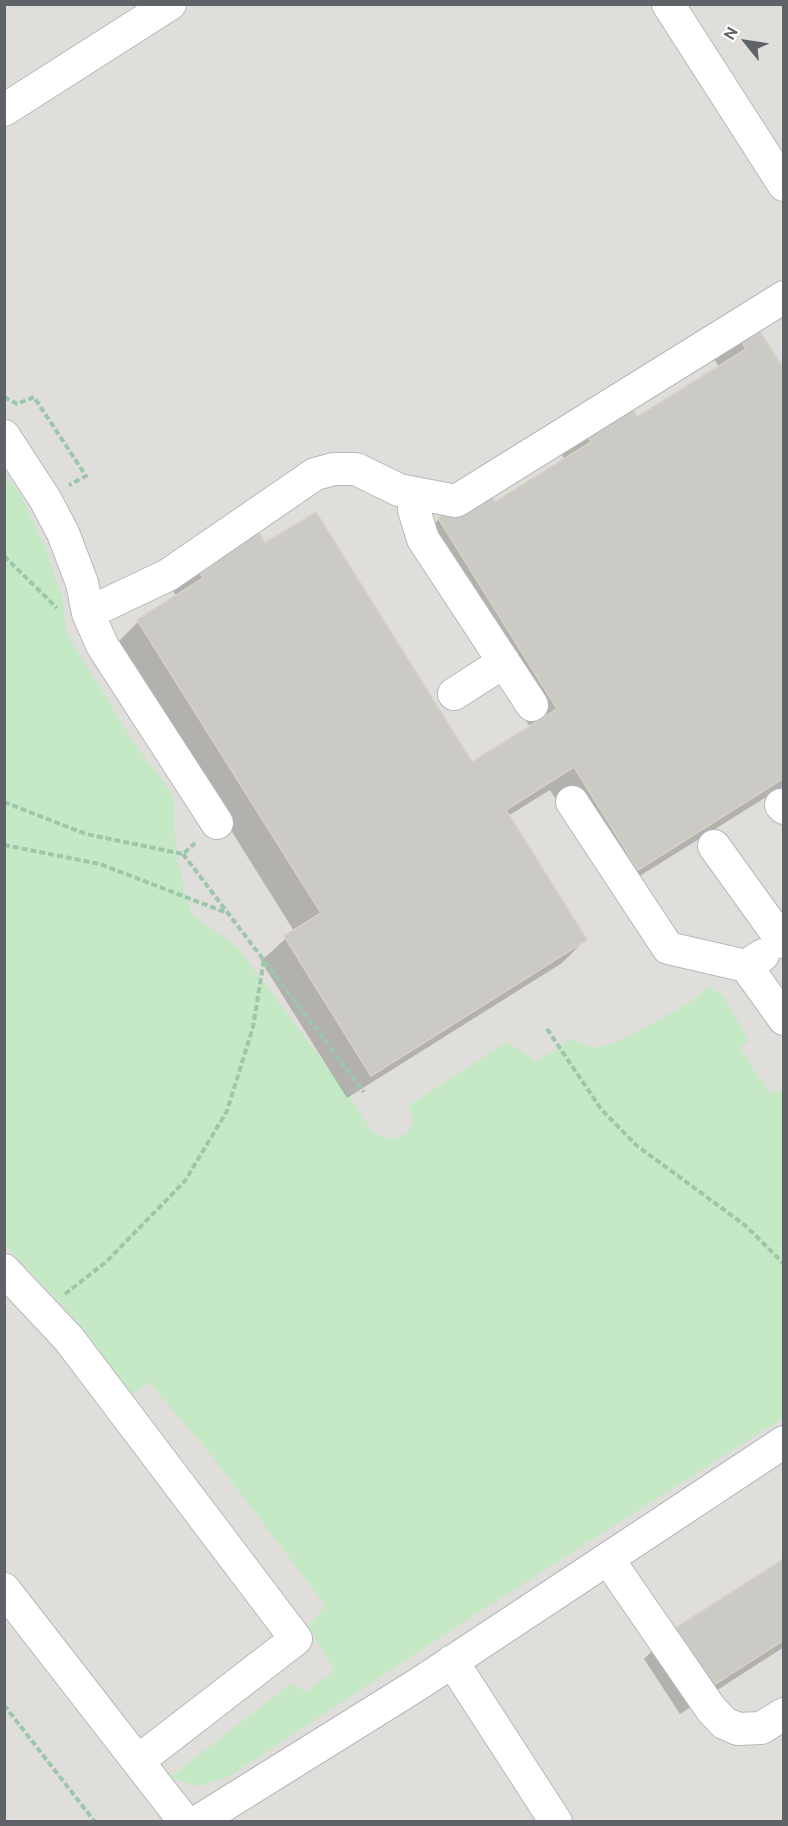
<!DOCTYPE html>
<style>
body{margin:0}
#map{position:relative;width:788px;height:1826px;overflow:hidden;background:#f1efe8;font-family:Ubuntu,sans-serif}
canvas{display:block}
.frame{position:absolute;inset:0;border:6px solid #5f6368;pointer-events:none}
.north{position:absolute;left:716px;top:12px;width:60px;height:60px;-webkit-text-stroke:4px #fff;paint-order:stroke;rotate:300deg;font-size:16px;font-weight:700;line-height:24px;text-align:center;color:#5f6368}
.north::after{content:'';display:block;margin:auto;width:21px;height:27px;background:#5f6368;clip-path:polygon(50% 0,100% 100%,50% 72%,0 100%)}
</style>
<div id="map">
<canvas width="788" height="1826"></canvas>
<div class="frame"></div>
<div class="north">N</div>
</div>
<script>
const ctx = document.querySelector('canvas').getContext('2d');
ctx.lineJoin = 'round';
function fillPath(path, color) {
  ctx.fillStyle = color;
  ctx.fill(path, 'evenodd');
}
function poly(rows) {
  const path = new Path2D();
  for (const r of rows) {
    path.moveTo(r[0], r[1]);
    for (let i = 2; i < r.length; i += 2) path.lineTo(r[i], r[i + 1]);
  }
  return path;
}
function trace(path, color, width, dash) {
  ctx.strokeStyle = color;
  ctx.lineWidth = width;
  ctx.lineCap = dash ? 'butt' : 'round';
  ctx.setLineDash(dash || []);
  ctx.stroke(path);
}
const industrial = poly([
 [5,5,783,5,783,1821,5,1822]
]);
const green = poly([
 [4,474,19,492,46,549,63,600,66,632,134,743,174,797,175,842,184,890,192,915,237,947,353,1101,372,1132,390,1140,406,1134,414,1120,408,1106,507,1042,536,1061,556,1050,570,1039,597,1048,624,1039,689,1003,709,987,722,995,749,1040,740,1048,769,1093,783,1090,783,1418,488,1606,228,1777,198,1786,169,1778,292,1683,306,1692,335,1671,308,1626,326,1606,212,1456,149,1382,129,1396,84,1329,5,1245]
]);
const shadow = poly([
 [737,334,784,372,784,786,614,892,550,790,508,816,586,939,562,963,347,1098,261,961,294,931,115,645,138,622,177,597,173,591,197,567,472,764,530,727,415,542,439,519,494,504,565,460,560,451,583,428,637,420,719,367,713,357],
 [784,1560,784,1647,680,1714,644,1659,667,1636]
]);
const building = poly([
 [753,321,784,369,784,778,638,870,574,767,506,810,587,940,371,1076,284,936,321,913,137,620,203,578,196,566,256,528,265,543,316,512,472,762,557,709,438,518,485,488,495,502,591,442,582,427,626,399,637,417,746,349,736,333,753,321],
 [784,1559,784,1640,703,1692,666,1634,784,1559]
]);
const path = poly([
 [4,397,17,404,34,397,86,476,69,485],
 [4,556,57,608],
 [4,802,86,834,183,854,195,843],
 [4,845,100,864,227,913],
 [183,854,364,1092],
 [547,1029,601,1109,636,1145,746,1226,784,1264],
 [65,1294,106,1262,185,1181,227,1111,253,1027,264,959],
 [4,1705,95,1822]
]);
const minor = poly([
 [668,4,784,185],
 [4,110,170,4],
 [4,436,45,499,63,533,82,583,88,613,102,645,217,823],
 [415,494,414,510,423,539,532,705],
 [88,613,168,575,315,474,334,469,356,469,399,490,456,501,784,297],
 [454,694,504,662],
 [572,802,668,948,746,966],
 [781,805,784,808],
 [714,846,783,942],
 [763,955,746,966,784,1019],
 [4,1270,69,1339,296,1639,138,1761],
 [608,1559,711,1709,724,1723,738,1729,761,1728,784,1714],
 [4,1589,185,1822],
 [452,1661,556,1822],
 [197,1822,420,1683,784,1442]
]);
fillPath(industrial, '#e0deda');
fillPath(green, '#c5e8c5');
fillPath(shadow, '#0003');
fillPath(building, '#cccac5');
trace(building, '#d6d1c6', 1.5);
trace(minor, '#b5b8bc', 34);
trace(path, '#9cc7a9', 4, [6, 3]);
trace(minor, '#fff', 32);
</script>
